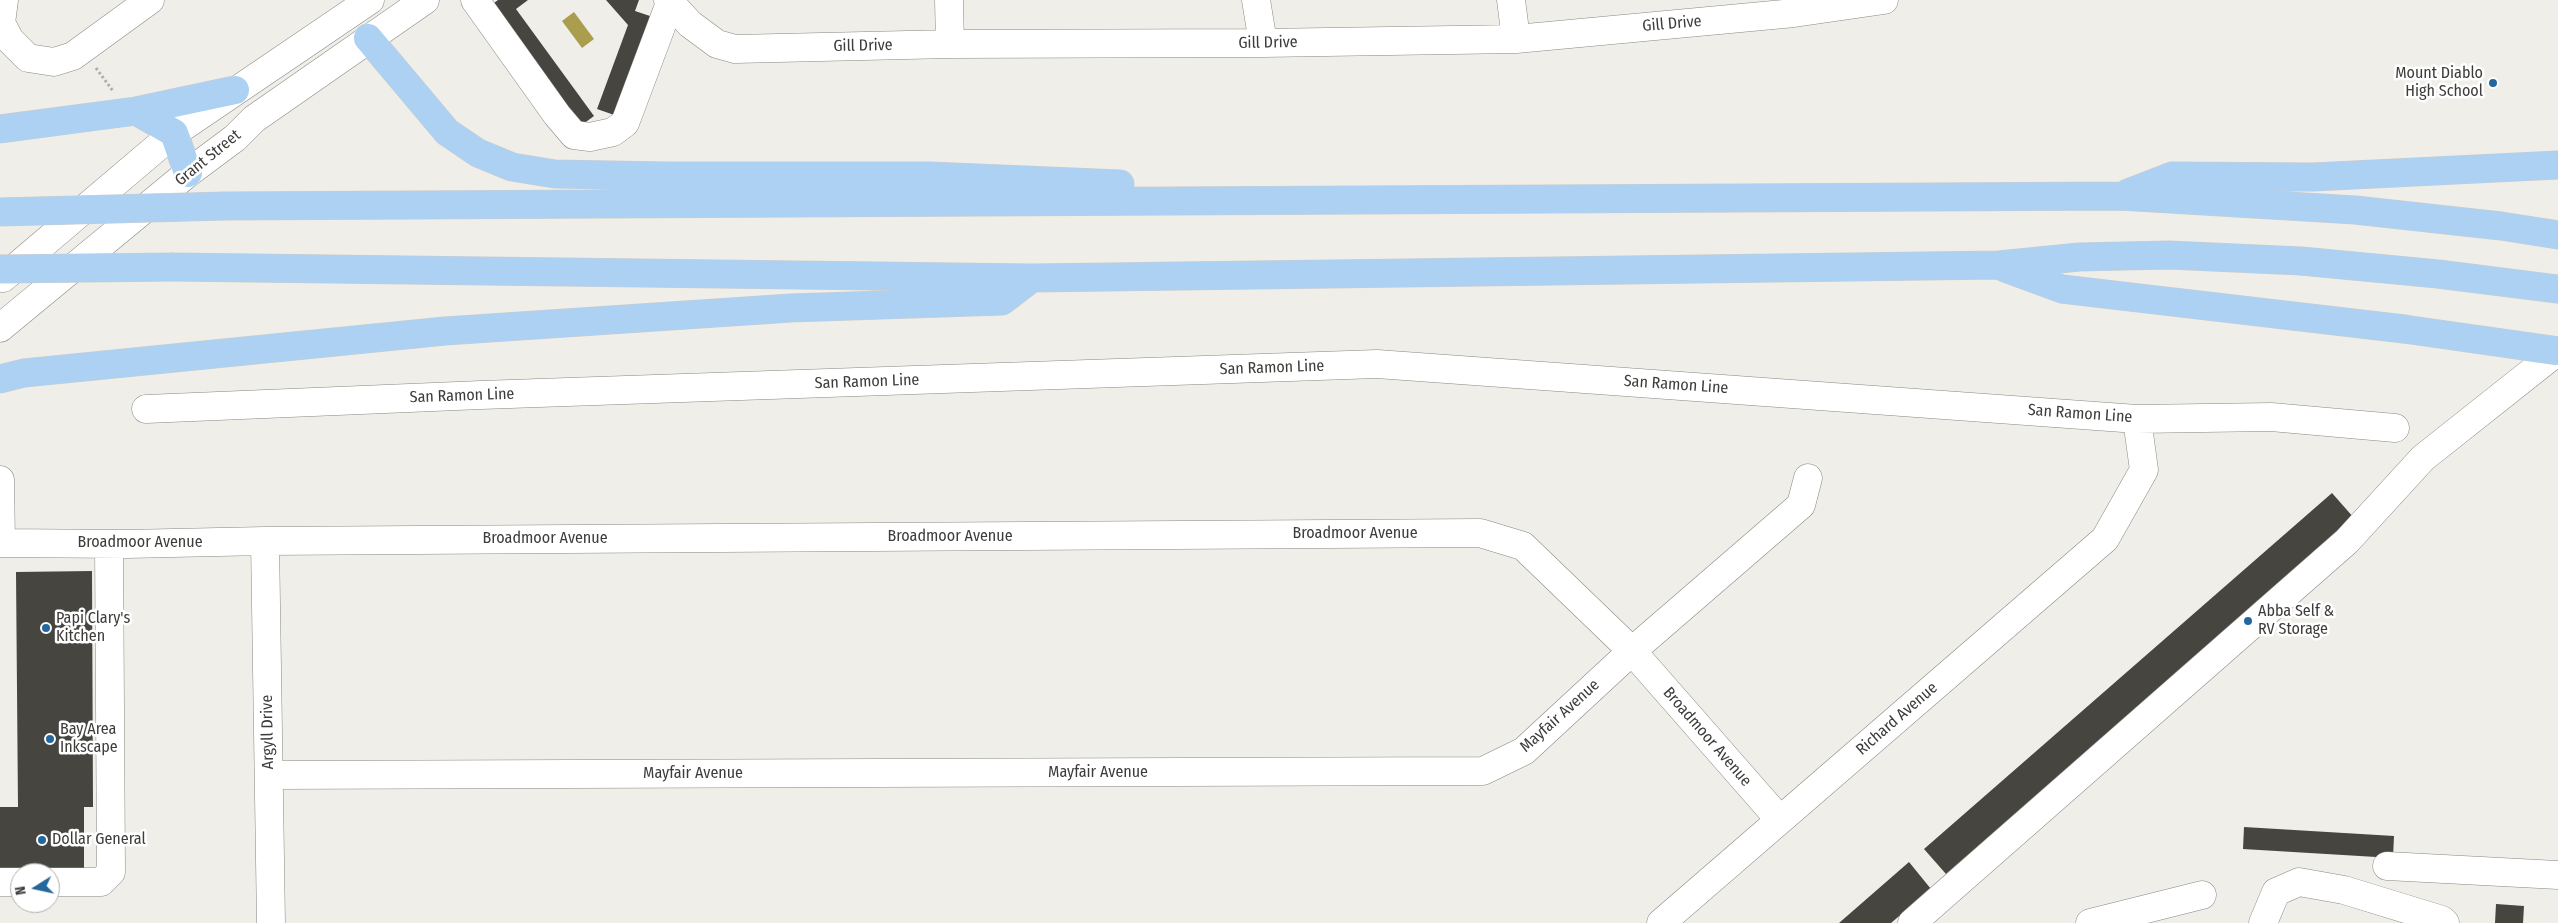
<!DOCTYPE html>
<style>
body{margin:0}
#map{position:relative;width:2558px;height:923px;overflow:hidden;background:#efeee8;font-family:"Fira Sans Condensed",sans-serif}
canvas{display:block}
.north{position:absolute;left:10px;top:863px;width:50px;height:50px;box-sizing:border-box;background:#fff;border:1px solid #b1b1b0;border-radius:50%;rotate:260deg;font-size:14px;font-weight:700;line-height:20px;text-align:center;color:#3d3c3a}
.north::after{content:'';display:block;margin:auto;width:18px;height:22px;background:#24679c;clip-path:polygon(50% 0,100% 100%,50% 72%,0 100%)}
</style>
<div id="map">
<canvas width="2558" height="923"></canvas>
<div class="north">N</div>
</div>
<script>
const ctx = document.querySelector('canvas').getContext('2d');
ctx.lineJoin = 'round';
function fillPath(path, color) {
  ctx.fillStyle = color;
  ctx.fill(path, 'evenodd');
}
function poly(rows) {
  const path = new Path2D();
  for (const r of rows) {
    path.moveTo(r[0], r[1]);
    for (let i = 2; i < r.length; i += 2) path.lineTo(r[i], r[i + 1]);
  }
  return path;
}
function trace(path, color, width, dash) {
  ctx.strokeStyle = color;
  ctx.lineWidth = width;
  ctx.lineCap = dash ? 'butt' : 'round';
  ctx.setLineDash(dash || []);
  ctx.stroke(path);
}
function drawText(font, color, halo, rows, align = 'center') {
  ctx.font = font + ' "Fira Sans Condensed",sans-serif';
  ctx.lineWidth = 5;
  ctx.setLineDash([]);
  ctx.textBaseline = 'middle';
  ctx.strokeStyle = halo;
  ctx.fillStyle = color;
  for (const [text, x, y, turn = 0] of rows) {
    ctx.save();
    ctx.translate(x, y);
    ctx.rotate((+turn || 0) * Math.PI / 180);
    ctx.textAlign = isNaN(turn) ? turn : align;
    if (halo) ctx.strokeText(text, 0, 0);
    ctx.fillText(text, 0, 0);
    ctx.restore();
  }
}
const water = poly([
 [574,12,594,39,582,48,562,21]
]);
const building = poly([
 [498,0,528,0,516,9,594,116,575,130,486,9],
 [606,0,639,0,635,11,656,18,620,117,597,109,628,25],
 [2332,493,2354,518,1946,874,1924,849],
 [92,571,93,807,84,807,84,873,0,872,0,807,18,807,16,572],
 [2244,827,2394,836,2393,858,2243,849],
 [1909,862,1931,889,1891,923,1839,923],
 [2496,904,2524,906,2523,923,2495,923]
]);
const path = poly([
 [96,68,113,91]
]);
const minor = poly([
 [4,0,1,23,10,40,28,58,54,62,73,56,150,0],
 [475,0,557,115,574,135,590,137,613,132,625,123,670,3],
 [668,0,690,24,717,44,735,49,950,44,1263,43,1516,39,1794,13,1884,0],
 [949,0,950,44],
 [1256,0,1263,43],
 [1511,0,1516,39],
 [3,278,174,133,370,0],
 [0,328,188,173,235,138,254,119,425,0],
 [146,409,481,395,1377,364,2137,419,2271,417,2395,428],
 [0,480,1,543],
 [265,541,271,923],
 [0,543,126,544,265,541,1480,533,1523,546,1632,651,1780,820],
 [269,775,1483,771,1524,751,1632,651,1801,505,1808,478],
 [2387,866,2558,875],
 [0,882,20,882],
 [50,882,101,882,111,872,109,544],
 [1661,923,2105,539,2144,470,2137,419],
 [1912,923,2347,541,2423,458,2558,351],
 [2090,923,2202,895],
 [2263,923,2276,892,2299,882,2344,890,2442,920,2445,923]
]);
const highway = poly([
 [368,38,447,132,478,153,512,167,555,174,667,176,930,176,1120,184],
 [136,111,174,133,188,173],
 [0,129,136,111,235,90],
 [2128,193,2172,176,2313,177,2558,165],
 [225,206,2120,196,2355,210,2501,226,2558,235],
 [173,267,1032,278,1999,265,2079,257,2169,255,2301,261,2438,274,2558,289],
 [2005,268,2062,289,2404,329],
 [0,379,24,373,445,331,791,308,1002,301,1032,278]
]);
const highwayBridge = poly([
 [0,212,225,206],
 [0,269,173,267],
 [2404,329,2558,351]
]);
const markers = [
 [2493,83,5,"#24679c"],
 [2248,621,5,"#24679c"],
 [46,628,5,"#24679c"],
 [50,739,5,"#24679c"],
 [42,840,5,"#24679c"]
];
const streetNames = [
 ["Gill Drive",1672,24,-5],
 ["Gill Drive",1268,43,-1],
 ["Gill Drive",863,46,-1],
 ["Grant Street",208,158,-39],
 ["San Ramon Line",1272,368,-2],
 ["San Ramon Line",867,382,-2],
 ["San Ramon Line",1676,385,4],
 ["San Ramon Line",462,396,-2],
 ["San Ramon Line",2080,414,4],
 ["Broadmoor Avenue",1355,534],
 ["Broadmoor Avenue",950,537],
 ["Broadmoor Avenue",545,539],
 ["Broadmoor Avenue",140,543],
 ["Mayfair Avenue",1560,716,-42],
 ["Richard Avenue",1897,719,-41],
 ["Argyll Drive",268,732,-91],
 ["Broadmoor Avenue",1707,737,49],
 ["Mayfair Avenue",1098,773],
 ["Mayfair Avenue",693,774]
];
const poiNames = [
 ["Mount Diablo",2483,74,"right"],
 ["High School",2483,92,"right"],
 ["Abba Self &",2258,612],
 ["RV Storage",2258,630],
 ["Papi Clary's",56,619],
 ["Kitchen",56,637],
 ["Bay Area",60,730],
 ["Inkscape",60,748],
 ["Dollar General",52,840]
];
fillPath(water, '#aa9d4e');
fillPath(building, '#464540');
trace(minor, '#898883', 29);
trace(highway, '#cdcccc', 29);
trace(path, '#afaea9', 3, [2.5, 2.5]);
trace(minor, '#fff', 28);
trace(highway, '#add1f3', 28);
trace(highwayBridge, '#cdcccc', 29, []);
trace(highwayBridge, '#add1f3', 28);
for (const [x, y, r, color] of markers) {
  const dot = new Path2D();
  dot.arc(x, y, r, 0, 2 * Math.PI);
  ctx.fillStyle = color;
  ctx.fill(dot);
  trace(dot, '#fff', 2);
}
drawText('16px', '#3d3c3a', '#fff', streetNames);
drawText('16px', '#3d3c3a', '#fff', poiNames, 'left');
</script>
